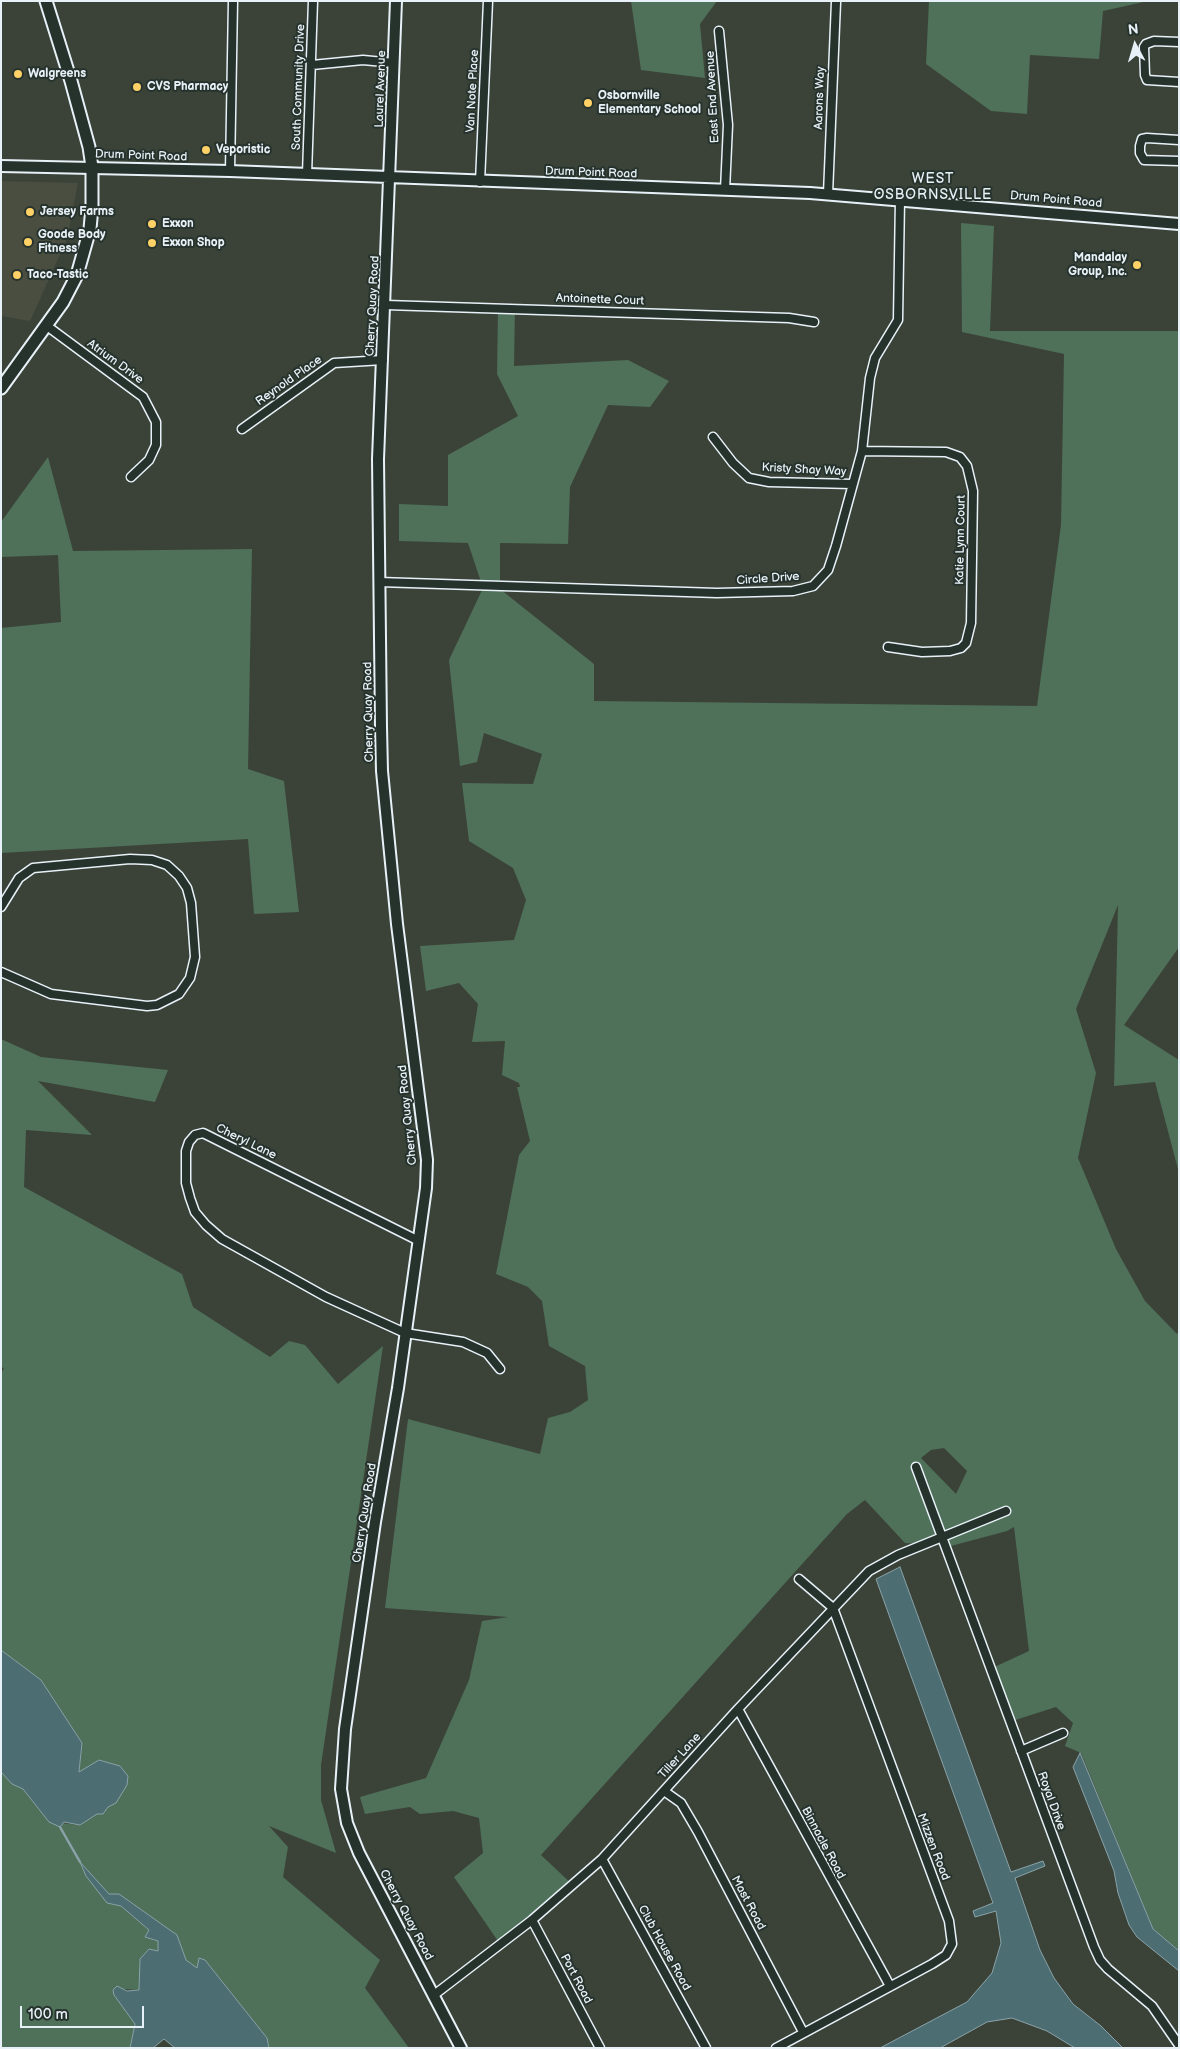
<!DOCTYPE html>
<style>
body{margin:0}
#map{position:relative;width:1180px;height:2049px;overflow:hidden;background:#3b4339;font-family:"Balsamiq Sans",sans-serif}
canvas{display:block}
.frame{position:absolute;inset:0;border:2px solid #e8f1f8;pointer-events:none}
.north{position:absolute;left:1110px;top:20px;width:50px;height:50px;-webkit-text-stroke:4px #26332d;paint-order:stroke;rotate:354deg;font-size:14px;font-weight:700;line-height:20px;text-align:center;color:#e8f1f8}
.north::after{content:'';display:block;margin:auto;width:18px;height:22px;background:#e8f1f8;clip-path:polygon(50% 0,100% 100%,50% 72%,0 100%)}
.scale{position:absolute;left:20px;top:2006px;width:124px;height:22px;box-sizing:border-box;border:2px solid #e8f1f8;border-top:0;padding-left:6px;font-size:15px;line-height:18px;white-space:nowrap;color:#e8f1f8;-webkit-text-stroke:4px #26332d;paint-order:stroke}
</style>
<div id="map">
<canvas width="1180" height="2049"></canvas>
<div class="frame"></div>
<div class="north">N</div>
<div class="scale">100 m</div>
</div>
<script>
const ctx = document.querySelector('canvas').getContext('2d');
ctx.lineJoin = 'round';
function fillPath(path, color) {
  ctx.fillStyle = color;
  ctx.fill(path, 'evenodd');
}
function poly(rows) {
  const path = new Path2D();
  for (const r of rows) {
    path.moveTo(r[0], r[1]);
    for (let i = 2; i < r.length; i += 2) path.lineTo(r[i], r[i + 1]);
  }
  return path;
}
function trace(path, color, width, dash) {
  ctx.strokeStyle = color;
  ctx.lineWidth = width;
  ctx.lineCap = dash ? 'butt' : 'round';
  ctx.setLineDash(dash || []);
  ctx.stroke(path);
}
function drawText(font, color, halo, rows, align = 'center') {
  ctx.font = font + ' "Balsamiq Sans",sans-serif';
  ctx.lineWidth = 4;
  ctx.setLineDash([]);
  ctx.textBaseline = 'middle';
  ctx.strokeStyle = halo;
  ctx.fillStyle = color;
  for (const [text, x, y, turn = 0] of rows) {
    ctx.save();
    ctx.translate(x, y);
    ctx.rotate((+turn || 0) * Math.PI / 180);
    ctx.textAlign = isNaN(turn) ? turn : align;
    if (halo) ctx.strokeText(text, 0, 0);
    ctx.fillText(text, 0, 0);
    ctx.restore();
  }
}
const built = poly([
 [1,181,78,183,67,239,30,321,1,316]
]);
const green = poly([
 [631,1,717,1,700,24,705,78,641,70],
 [929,1,1148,1,1103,11,1099,59,1030,55,1027,114,991,111,926,64],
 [961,223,994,226,990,331,1179,331,1179,947,1124,1025,1179,1060,1179,1173,1155,1082,1114,1086,1118,905,1076,1009,1096,1073,1078,1158,1116,1249,1145,1301,1177,1334,1179,1330,1179,1951,1153,1929,1081,1753,1065,1746,1073,1723,1056,1707,1009,1722,990,1669,1029,1651,1014,1527,1007,1531,951,1546,905,1543,865,1500,847,1514,541,1855,575,1887,502,1947,454,1877,483,1853,479,1818,453,1811,420,1814,410,1807,365,1814,360,1797,426,1778,469,1680,482,1621,508,1617,385,1608,408,1419,540,1454,548,1418,570,1412,588,1400,585,1366,549,1346,542,1301,528,1287,496,1274,519,1155,530,1141,517,1087,520,1087,519,1083,502,1075,505,1041,472,1042,478,1004,459,983,426,991,420,946,514,940,526,900,513,868,469,841,462,783,533,784,542,754,484,733,477,762,460,766,449,660,483,588,468,543,399,541,399,504,448,506,448,455,518,416,497,374,498,308,515,309,514,366,628,360,669,381,650,407,608,405,570,487,568,544,500,543,500,589,594,664,594,701,1037,706,1061,525,1064,354,962,332],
 [944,1448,967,1471,956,1494,921,1458,931,1450],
 [48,457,73,551,252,549,248,769,284,781,299,912,254,914,248,839,1,853,1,628,61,622,58,555,1,557,1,522],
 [1,1039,41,1057,168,1070,155,1102,38,1081,92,1135,26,1130,24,1187,182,1274,193,1307,270,1357,289,1341,305,1345,338,1384,383,1346,321,1765,321,1800,336,1853,269,1826,288,1847,283,1877,380,1960,365,1988,409,2048,269,2048,267,2038,205,1960,199,1959,197,1969,186,1960,176,1935,119,1894,107,1903,121,1906,149,1930,146,1937,158,1941,158,1951,140,1959,139,1990,122,1989,114,1995,135,2024,130,2048,1,2048,1,1772,12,1784,23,1789,49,1822,80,1825,97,1814,103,1814,108,1807,79,1773,82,1743,41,1680,1,1650,1,1372,4,1369,1,1366]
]);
const water = poly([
 [900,1567,1011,1872,1043,1861,1045,1866,1015,1878,1040,1950,1054,1978,1073,2004,1101,2026,1123,2048,1075,2048,1047,2031,1012,2018,987,2022,940,2048,880,2048,967,2002,992,1973,1001,1943,996,1911,975,1917,973,1911,993,1903,876,1579,900,1567],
 [1,1650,41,1680,82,1743,79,1772,99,1760,120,1766,128,1776,127,1785,116,1803,108,1807,103,1814,97,1814,80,1825,64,1822,60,1827,49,1822,23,1789,12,1784,1,1772,1,1650],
 [1080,1753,1153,1929,1179,1951,1179,1971,1137,1937,1129,1925,1118,1893,1114,1871,1073,1767,1080,1753],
 [80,1862,109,1894,119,1894,177,1935,186,1960,197,1968,199,1958,205,1960,267,2038,269,2048,175,2048,164,2039,153,2048,130,2048,135,2024,114,1995,113,1990,117,1986,127,1991,139,1990,140,1959,149,1949,158,1951,158,1941,145,1937,149,1930,121,1906,107,1903,86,1876,80,1862]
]);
const stream = poly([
 [60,1827,80,1862]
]);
const minor = poly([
 [719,31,728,125,725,190],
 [1179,42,1154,41,1146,44,1144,47,1145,75,1147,80,1179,82],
 [312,65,363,60,394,63],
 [1179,140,1147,138,1142,139,1140,146,1140,153,1144,160,1179,161],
 [230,171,233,1],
 [307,174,313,1],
 [480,182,488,1],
 [828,194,836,2],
 [386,305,789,318,814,322],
 [47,326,143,397,156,422,156,445,149,460,131,477],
 [242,429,334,363,383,360],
 [713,437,733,463,749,478,769,482,852,484],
 [862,451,946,452,960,457,967,466,973,491,971,623,966,643,961,648,950,651,922,652,888,647],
 [379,582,717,593,793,591,813,586,828,570,836,546,862,451,870,378,875,358,898,320,900,199],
 [1,907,19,878,33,868,130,859,152,860,167,865,179,876,187,888,191,903,195,957,190,978,179,994,157,1005,147,1006,51,994,1,972],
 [417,1240,203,1133,195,1135,189,1142,186,1151,186,1183,190,1198,195,1212,206,1225,222,1239,326,1297,405,1333,463,1342,487,1353,500,1369],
 [916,1467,1094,1947,1100,1960,1108,1969,1152,2006,1179,2045],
 [738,1709,890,1986],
 [1021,1751,1063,1733],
 [664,1791,681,1803,698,1832,803,2032],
 [602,1859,706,2048],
 [532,1920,600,2048],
 [434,1995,532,1920,602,1859,738,1709,869,1571,898,1555,1006,1511],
 [776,2048,932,1964,946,1955,952,1944,949,1921,833,1608,799,1579]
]);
const tertiary = poly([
 [396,1,378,459,381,727,382,771,397,924,427,1160,426,1188,398,1388,375,1522,345,1729,341,1789,347,1823,359,1853,461,2048],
 [1,166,230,171,810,193,1179,224]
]);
const secondary = poly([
 [1,388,63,302,77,275,90,229,92,207,92,167,89,147,71,81,46,1]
]);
const markers = [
 [18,74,5,"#ffd166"],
 [137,87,5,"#ffd166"],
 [588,103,5,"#ffd166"],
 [206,150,5,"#ffd166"],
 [30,212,5,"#ffd166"],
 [152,224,5,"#ffd166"],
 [28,242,5,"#ffd166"],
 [152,243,5,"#ffd166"],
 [1137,265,5,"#ffd166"],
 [17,275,5,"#ffd166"]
];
const poiNames = [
 ["Walgreens",28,74],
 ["CVS Pharmacy",147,87],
 ["Osbornville",598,96],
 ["Elementary School",598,110],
 ["Veporistic",216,150],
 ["Jersey Farms",40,212],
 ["Exxon",162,224],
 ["Goode Body",38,235],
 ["Fitness",38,249],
 ["Exxon Shop",162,243],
 ["Mandalay",1127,258,"right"],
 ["Group, Inc.",1127,272,"right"],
 ["Taco-Tastic",27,275]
];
const streetNames = [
 ["South Community Drive",299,87,-88],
 ["Laurel Avenue",381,89,-88],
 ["Van Note Place",473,91,-87],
 ["East End Avenue",713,97,-93],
 ["Aarons Way",820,98,-88],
 ["Drum Point Road",141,156,2],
 ["Drum Point Road",591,173,2],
 ["Drum Point Road",1056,200,5],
 ["Antoinette Court",600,300,2],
 ["Cherry Quay Road",373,306,-87],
 ["Atrium Drive",115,362,36],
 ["Reynold Place",289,381,-35],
 ["Kristy Shay Way",804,470,3],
 ["Katie Lynn Court",961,540,-89],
 ["Circle Drive",768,579,-4],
 ["Cherry Quay Road",369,712,-91],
 ["Cherry Quay Road",408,1115,-96],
 ["Cheryl Lane",246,1142,26],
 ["Cherry Quay Road",365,1513,-81],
 ["Tiller Lane",680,1756,-48],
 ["Royal Drive",1051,1801,70],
 ["Binnacle Road",823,1843,62],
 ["Mizzen Road",933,1847,69],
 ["Mast Road",748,1903,62],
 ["Cherry Quay Road",406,1915,62],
 ["Club House Road",664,1948,61],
 ["Port Road",576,1979,62]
];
const neighbourhoodNames = [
 ["WEST",933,179],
 ["OSBORNSVILLE",933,195]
];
fillPath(built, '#4a4e41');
fillPath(green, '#4f7059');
fillPath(water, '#4c6e73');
trace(water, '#8aa2a8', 1);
trace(stream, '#8aa2a8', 2.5);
trace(minor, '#e8f1f8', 11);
trace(tertiary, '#e8f1f8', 14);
trace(secondary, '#e8f1f8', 15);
trace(minor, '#26332d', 8);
trace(tertiary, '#26332d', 10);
trace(secondary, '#26332d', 11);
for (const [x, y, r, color] of markers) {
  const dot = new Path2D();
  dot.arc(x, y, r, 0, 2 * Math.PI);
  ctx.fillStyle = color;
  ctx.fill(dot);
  trace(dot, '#26332d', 2);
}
drawText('bold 12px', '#e8f1f8', '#26332d', poiNames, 'left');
drawText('12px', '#e8f1f8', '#26332d', streetNames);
ctx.letterSpacing = '1px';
drawText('14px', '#e8f1f8', '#26332d', neighbourhoodNames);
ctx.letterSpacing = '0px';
</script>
